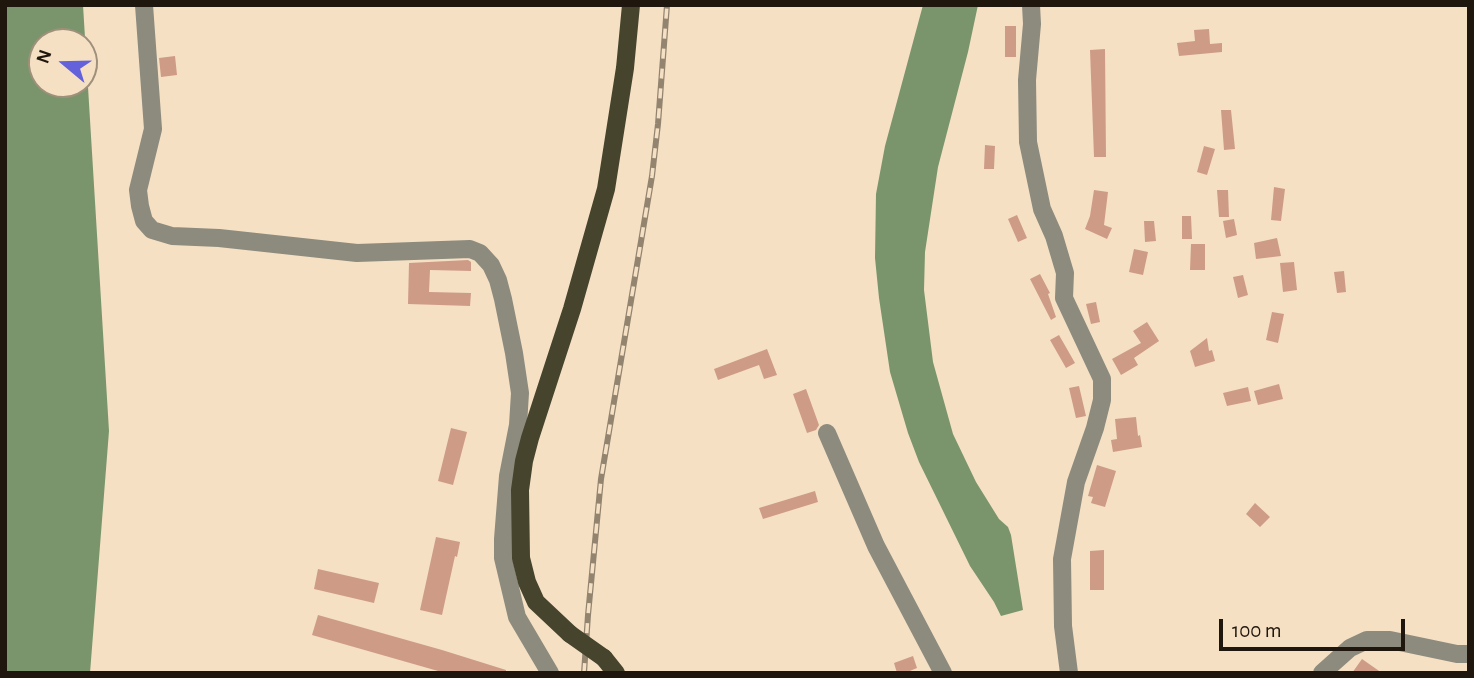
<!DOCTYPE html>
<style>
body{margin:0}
#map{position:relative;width:1474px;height:678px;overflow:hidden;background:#f5e0c4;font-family:"Alegreya Sans",sans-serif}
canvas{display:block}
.frame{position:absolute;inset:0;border:7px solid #1f170d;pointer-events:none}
.north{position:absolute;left:28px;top:28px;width:70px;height:70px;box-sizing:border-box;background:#f5e0c4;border:2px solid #9f907b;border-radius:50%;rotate:289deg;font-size:19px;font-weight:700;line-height:28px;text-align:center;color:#1f170d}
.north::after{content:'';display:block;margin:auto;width:24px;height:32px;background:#6362da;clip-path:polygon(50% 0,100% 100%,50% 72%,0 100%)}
.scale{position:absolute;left:1219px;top:619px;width:186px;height:32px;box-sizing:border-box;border:4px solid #1f170d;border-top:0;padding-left:9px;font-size:21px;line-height:24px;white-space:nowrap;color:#1f170d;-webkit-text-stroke:5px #f5e0c4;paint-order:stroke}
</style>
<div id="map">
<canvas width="1474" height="678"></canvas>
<div class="frame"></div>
<div class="north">N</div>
<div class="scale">100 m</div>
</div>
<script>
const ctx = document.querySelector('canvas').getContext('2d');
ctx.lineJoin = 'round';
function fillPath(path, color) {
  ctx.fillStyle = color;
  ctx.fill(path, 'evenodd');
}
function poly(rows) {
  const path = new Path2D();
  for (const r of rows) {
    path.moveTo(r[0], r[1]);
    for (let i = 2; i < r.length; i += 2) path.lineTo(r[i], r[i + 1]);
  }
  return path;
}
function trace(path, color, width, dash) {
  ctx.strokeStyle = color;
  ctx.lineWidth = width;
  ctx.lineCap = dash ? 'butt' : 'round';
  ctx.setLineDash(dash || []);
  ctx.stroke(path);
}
const water = poly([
 [5,5,83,5,109,431,90,673,5,673],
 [42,42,84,42,84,84,42,84],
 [923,5,978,5,968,52,938,167,925,252,924,290,933,362,953,434,976,482,999,519,1008,527,1011,535,1023,610,1001,616,994,602,970,566,919,462,908,433,890,372,879,298,875,258,876,194,885,146]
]);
const building = poly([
 [1005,26,1016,26,1016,57,1005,57],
 [1209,29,1210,44,1222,43,1222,52,1179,56,1177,43,1195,41,1194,30],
 [1105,49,1106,157,1094,157,1090,50],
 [175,56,177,75,161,77,159,58],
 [1221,110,1231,110,1235,149,1224,150],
 [985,145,995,146,994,169,984,169],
 [1204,146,1215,149,1207,175,1197,172],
 [1274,187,1285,189,1281,221,1271,220],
 [1094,190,1108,192,1104,225,1112,228,1107,239,1085,229,1090,216],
 [1217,190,1228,190,1229,217,1219,217],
 [1017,215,1027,238,1018,242,1008,219],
 [1182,216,1191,216,1192,239,1182,239],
 [1234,219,1237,235,1226,238,1223,221],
 [1144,221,1154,221,1156,241,1145,242],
 [1277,238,1281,256,1256,259,1254,243],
 [1191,244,1205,244,1205,270,1190,270],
 [1134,249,1148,252,1143,275,1129,272],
 [468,260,471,262,471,271,430,270,429,292,471,293,470,306,408,304,409,263],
 [1294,262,1297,290,1283,292,1280,263],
 [1344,271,1346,292,1337,293,1334,272],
 [1040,274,1050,293,1048,294,1056,317,1051,320,1030,279],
 [1243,275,1248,295,1238,298,1233,277],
 [1096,302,1100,322,1091,324,1086,304],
 [1272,312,1284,314,1278,343,1266,340],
 [1147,322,1159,341,1134,358,1138,365,1121,375,1112,359,1141,343,1133,331],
 [1059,335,1075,363,1066,368,1050,340],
 [1207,338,1209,351,1212,350,1215,361,1195,367,1190,351],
 [767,349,777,375,764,379,759,365,718,380,714,369],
 [1279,384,1283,399,1258,405,1254,391],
 [1079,386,1086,416,1076,418,1069,388],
 [1248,387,1251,401,1227,406,1223,393],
 [806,389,819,425,816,430,807,433,793,394],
 [1136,417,1138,436,1140,435,1142,447,1113,452,1111,440,1117,439,1115,419],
 [451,428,467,432,453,485,438,481],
 [1097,465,1116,471,1105,507,1091,503,1093,497,1088,496],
 [815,491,818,502,763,519,759,508],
 [1255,503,1270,517,1260,527,1246,514],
 [436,537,460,542,457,557,455,556,442,615,420,610],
 [1104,550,1104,590,1090,590,1090,551],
 [318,569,379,583,374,603,314,589],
 [318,615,442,650,506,670,506,673,445,673,312,635],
 [913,656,917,668,905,673,897,673,894,663],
 [1362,659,1382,673,1352,673]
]);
const minor = poly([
 [144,5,153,129,138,190,140,206,144,221,152,230,172,236,219,238,357,253,470,249,480,253,491,265,498,280,503,299,514,353,520,393,518,425,508,476,503,539,503,558,517,617,550,673],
 [1031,5,1032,24,1027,80,1028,142,1042,209,1054,236,1065,273,1064,298,1102,379,1102,400,1095,428,1076,482,1062,559,1063,626,1069,673],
 [827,433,876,546,943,673],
 [1322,673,1350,648,1367,640,1390,640,1457,654,1469,654]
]);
const major = poly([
 [570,634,536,602,527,582,521,558,520,490,524,461,530,438,572,309,606,189,625,68,631,5],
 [604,658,616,673]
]);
const rail = poly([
 [584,673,588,615,601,479,652,176,658,124,667,5]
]);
const majorBridge = poly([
 [570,634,604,658]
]);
fillPath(water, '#7a956c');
fillPath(building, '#ce9b87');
trace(minor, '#8c8b7e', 18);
trace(major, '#46442d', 18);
trace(rail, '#938470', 6);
trace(rail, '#f5e0c4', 3.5, [10]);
trace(majorBridge, '#46442d', 18);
</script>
